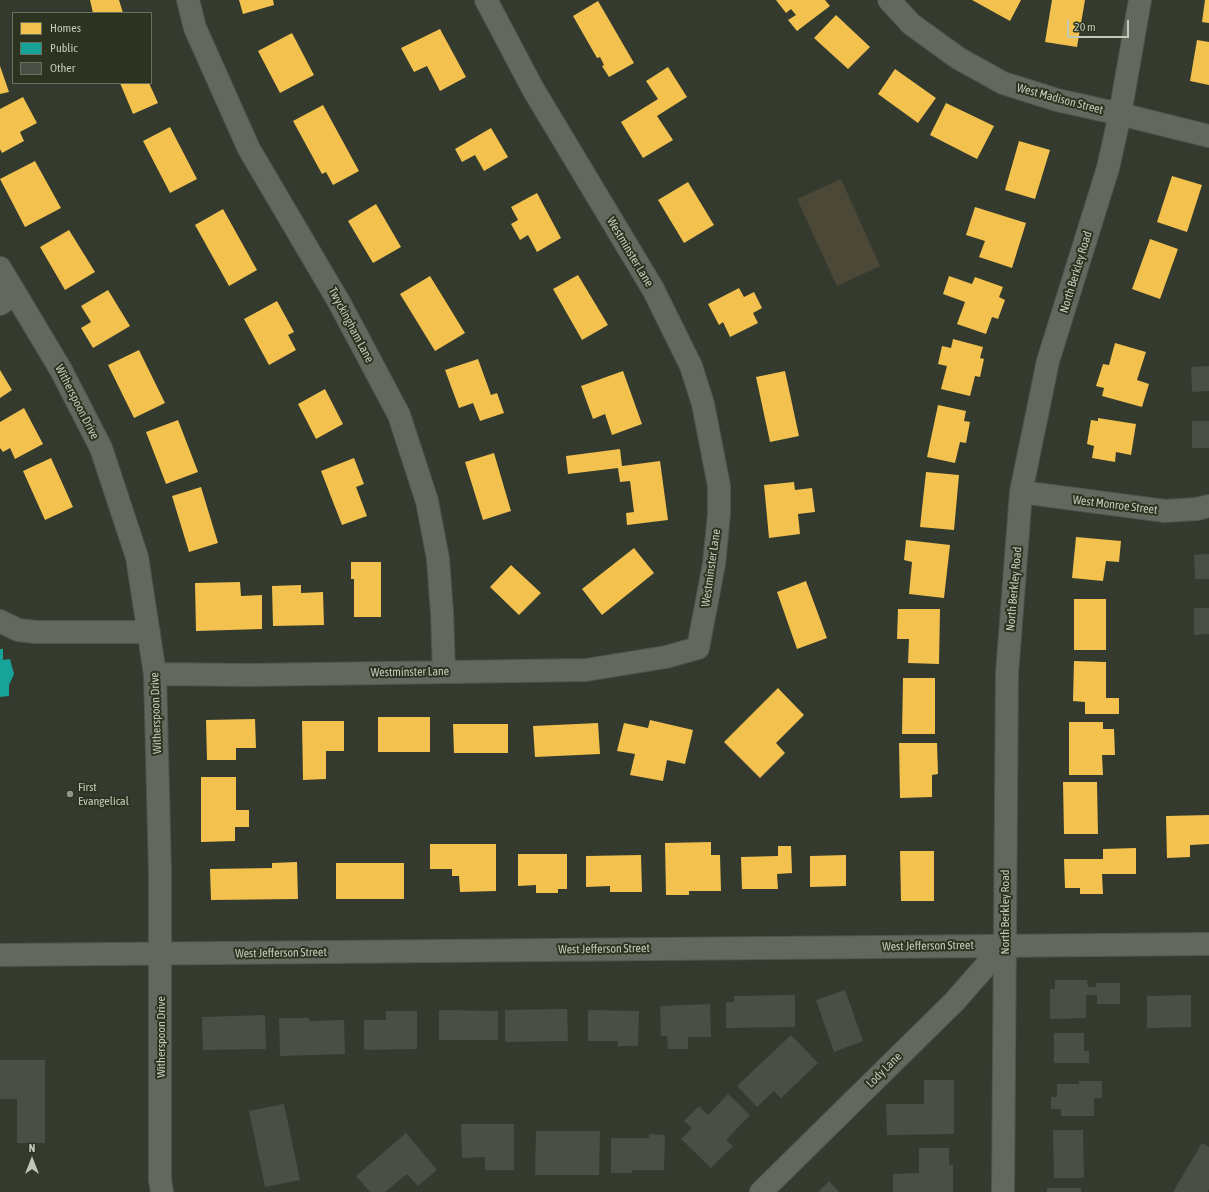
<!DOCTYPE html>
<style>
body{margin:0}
#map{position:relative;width:1209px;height:1192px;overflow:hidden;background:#343a2e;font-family:"Asap Condensed",sans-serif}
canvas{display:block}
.legend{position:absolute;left:12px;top:12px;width:140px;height:72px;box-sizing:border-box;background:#2c3421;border:1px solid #68705e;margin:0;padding:5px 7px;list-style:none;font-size:12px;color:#c2c9b9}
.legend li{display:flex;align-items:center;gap:8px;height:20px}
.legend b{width:20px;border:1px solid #68705e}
.north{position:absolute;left:12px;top:1140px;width:40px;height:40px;-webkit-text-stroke:3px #2c3421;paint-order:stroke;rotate:0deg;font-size:11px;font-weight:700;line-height:16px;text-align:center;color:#c2c9b9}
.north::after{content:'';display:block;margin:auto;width:14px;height:18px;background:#c2c9b9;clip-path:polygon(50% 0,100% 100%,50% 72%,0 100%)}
.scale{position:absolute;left:1067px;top:20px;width:62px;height:18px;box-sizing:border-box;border:2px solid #c2c9b9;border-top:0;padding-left:5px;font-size:12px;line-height:14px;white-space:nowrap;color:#c2c9b9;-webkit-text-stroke:3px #2c3421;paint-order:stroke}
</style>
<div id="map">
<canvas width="1209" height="1192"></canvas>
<ul class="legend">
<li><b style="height:11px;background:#f2c14e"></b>Homes</li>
<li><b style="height:11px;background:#17a398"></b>Public</li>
<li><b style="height:11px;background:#4a4f45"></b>Other</li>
</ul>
<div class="north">N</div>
<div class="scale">20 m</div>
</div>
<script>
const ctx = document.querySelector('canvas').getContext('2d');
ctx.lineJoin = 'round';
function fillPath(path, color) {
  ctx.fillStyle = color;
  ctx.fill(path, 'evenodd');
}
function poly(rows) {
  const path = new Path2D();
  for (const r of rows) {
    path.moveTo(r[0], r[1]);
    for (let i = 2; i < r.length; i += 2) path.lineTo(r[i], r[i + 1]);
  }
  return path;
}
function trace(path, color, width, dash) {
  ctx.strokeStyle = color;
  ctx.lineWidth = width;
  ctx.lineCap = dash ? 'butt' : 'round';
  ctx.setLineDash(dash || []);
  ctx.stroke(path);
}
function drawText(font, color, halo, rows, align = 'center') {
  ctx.font = font + ' "Asap Condensed",sans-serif';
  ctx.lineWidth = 4;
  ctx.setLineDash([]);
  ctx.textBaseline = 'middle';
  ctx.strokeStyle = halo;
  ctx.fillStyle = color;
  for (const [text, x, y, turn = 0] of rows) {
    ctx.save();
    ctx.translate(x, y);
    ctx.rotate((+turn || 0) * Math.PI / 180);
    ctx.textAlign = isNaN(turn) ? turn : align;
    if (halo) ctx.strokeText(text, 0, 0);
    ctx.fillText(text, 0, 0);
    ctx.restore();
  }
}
const green = poly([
 [841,179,880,266,837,286,797,199]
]);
const homes = poly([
 [90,0,119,0,123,13,93,13],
 [239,0,273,0,274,5,243,14],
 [776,0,825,0,830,6,797,31,788,20,796,15,791,9,786,13],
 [972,0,1021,0,1010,21],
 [1052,0,1085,0,1077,47,1045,42],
 [1205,0,1209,0,1209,23,1202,22],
 [598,1,634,63,609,77,602,66,604,65,600,57,597,58,573,16],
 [836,15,870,47,848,69,814,38],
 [440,29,466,77,440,91,427,66,414,72,401,48],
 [292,33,314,75,280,93,258,51],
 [1197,40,1209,42,1209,85,1190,81],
 [0,66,9,92,0,94],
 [668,67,687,97,657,116,673,140,643,158,621,122,658,99,646,81],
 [895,69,936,98,918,123,878,94],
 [120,83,149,83,158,103,133,114],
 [23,97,37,123,20,132,24,141,2,153,0,149,0,109],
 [946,103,994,126,977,159,930,135],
 [323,105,359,171,333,185,326,172,322,174,293,121],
 [170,127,197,179,170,193,143,141],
 [491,128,508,157,484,171,475,155,462,162,455,149],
 [1019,141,1050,150,1035,199,1005,190],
 [35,161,61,208,25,227,0,179],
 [1172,176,1202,185,1187,232,1157,222],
 [688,182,714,225,684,243,658,200],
 [537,193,561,238,537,252,528,235,520,240,511,224,518,220,511,207],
 [376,204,401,247,373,263,348,221],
 [975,207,1026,223,1012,268,979,257,985,241,966,235],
 [223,209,257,270,229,286,195,225],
 [69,230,95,272,65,290,40,247],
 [1150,239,1178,249,1160,299,1132,289],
 [578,275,608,325,582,340,553,289],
 [430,276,465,333,435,351,400,294],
 [949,276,972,284,975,277,1003,287,999,297,1005,300,998,319,992,317,986,334,957,324,965,302,943,294],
 [739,288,744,297,754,292,762,308,753,313,758,323,730,337,723,322,719,325,708,304],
 [108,290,130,326,93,348,81,328,91,322,81,306],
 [277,301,294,332,288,335,296,350,269,365,244,319],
 [953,339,983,347,980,358,984,359,980,377,975,376,970,396,941,389,947,366,938,364,942,346,951,348],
 [1115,343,1146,352,1137,380,1149,384,1142,407,1102,396,1104,388,1096,386,1103,364,1109,365],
 [139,350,165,403,134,418,108,365],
 [478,359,491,395,497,393,504,413,480,421,473,403,459,408,445,370],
 [0,370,12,390,0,398],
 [623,371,642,424,612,435,605,414,593,419,581,386],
 [785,371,799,436,770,442,756,377],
 [325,389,343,424,316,439,298,404],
 [938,405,966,411,964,421,970,422,966,443,960,442,955,463,927,457],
 [24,408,43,444,15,459,10,448,3,452,0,448,0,422],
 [1098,418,1136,424,1131,455,1116,452,1115,462,1092,458,1094,446,1087,444,1091,420,1098,421],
 [178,420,198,472,166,484,146,432],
 [620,449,622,466,660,461,668,520,627,525,626,513,634,512,630,481,620,482,618,468,568,474,566,456],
 [494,453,511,511,483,520,465,462],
 [51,458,73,507,45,520,23,471],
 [354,458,364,484,356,487,367,516,342,525,321,471],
 [926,472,959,475,954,530,920,527],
 [794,482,795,490,812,488,815,512,798,514,800,534,769,538,764,485],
 [201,487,218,543,189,552,172,496],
 [1076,537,1121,541,1119,562,1106,561,1103,581,1072,578],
 [906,540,950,545,944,598,909,594,912,562,904,560],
 [634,548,654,573,602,615,582,589],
 [351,562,381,562,381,617,354,617,354,579,351,579],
 [511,565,541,593,519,615,490,587],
 [806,581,827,638,797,649,777,592],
 [240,582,241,596,262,595,262,629,196,631,195,583],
 [301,585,301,593,323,592,324,625,273,626,272,586],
 [1074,599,1106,599,1106,650,1074,650],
 [898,609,940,609,939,664,908,663,909,639,897,639],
 [1074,661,1106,662,1106,698,1119,698,1119,714,1085,714,1085,702,1073,701],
 [903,678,935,678,935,734,902,734],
 [778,688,804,715,776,743,785,753,760,778,724,742],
 [378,717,430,717,430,752,378,752],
 [255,719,256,748,236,748,236,760,207,760,206,720],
 [650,720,693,730,685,764,667,760,663,781,630,775,635,754,617,751,624,723,648,728],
 [302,721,344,721,344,751,326,751,326,779,303,780],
 [1069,722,1103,722,1103,729,1114,729,1115,755,1102,755,1103,775,1069,775],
 [598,723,600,754,535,757,533,726],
 [453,724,508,724,508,753,454,753],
 [899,743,937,743,938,774,932,775,932,797,900,798],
 [201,777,236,777,236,810,249,810,249,827,235,827,235,841,201,842],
 [1063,782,1097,782,1098,834,1064,834],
 [1209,815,1209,844,1190,845,1190,857,1167,858,1166,816],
 [711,842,711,855,720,855,721,891,689,891,689,895,666,895,665,843],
 [430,844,496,844,496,891,460,892,459,876,452,876,452,869,430,869],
 [778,846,791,846,792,873,777,874,778,889,742,889,741,857,778,856],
 [1136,848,1136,874,1102,874,1103,894,1080,894,1080,888,1065,888,1064,859,1103,859,1103,849],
 [900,851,934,851,934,901,901,901],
 [518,854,567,854,567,889,558,889,558,893,536,893,536,885,518,886],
 [641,855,642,892,610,892,610,886,586,887,586,856],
 [846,855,846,886,810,887,810,856],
 [297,862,298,899,211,900,210,869,272,868,272,863],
 [336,863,404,863,404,899,336,899]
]);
const public = poly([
 [0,649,3,649,3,660,10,659,14,674,9,685,9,696,0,697]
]);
const building = poly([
 [1209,366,1209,391,1192,392,1191,367],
 [1192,421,1209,421,1209,448,1192,448],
 [1209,554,1209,579,1195,579,1194,555],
 [1194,608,1209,608,1209,634,1194,635],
 [1055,980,1087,980,1088,987,1096,987,1096,983,1120,983,1120,1004,1097,1004,1097,995,1086,995,1086,1018,1050,1019,1050,989,1055,989],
 [845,990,863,1041,834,1052,816,1000],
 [795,995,795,1027,726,1028,726,1002,734,1002,734,996],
 [1191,995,1191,1027,1147,1028,1147,996],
 [710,1004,711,1037,688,1037,688,1049,668,1049,667,1036,661,1036,660,1006],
 [567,1009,568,1041,505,1042,505,1010],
 [439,1010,498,1011,498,1040,439,1040],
 [588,1010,639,1011,638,1046,618,1046,618,1041,588,1041],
 [386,1011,417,1011,417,1049,364,1050,364,1020,386,1020],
 [265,1015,266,1049,203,1050,202,1017],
 [279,1018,309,1018,309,1021,344,1020,345,1054,280,1056],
 [1054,1033,1084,1033,1084,1051,1089,1051,1089,1063,1054,1063],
 [791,1035,818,1063,781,1098,774,1091,757,1107,737,1086],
 [0,1060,45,1060,45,1143,17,1143,17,1099,0,1099],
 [924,1080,954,1080,954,1134,887,1135,886,1104,924,1104],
 [1079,1081,1102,1081,1102,1098,1094,1098,1094,1116,1061,1116,1061,1109,1051,1109,1051,1097,1057,1097,1057,1084,1079,1084],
 [728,1094,750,1115,726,1140,733,1146,711,1168,681,1139,692,1128,684,1121,699,1106,708,1115],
 [284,1104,300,1180,265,1187,249,1111],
 [461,1124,514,1124,514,1170,485,1170,485,1157,462,1158],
 [1053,1130,1083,1130,1084,1178,1054,1178],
 [536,1131,600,1131,599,1175,535,1175],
 [406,1133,437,1170,418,1186,407,1174,385,1192,370,1192,356,1176],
 [649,1134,665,1135,664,1170,632,1170,632,1173,611,1173,611,1138,649,1138],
 [1202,1143,1209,1147,1209,1189,1207,1192,1173,1192],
 [919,1148,949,1148,949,1165,953,1165,953,1192,893,1192,893,1174,919,1173],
 [829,1181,839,1192,818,1192],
 [1047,1188,1081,1188,1081,1192,1047,1192]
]);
const minor = poly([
 [188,0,195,28,249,149,339,302,399,415,427,501,438,559,442,613,444,672],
 [889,0,911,24,958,58,1003,83,1057,100,1120,114,1209,136],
 [0,268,61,370,101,448,137,557,155,674,160,872,160,1180,162,1192],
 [0,304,15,294],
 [1021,492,1165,511,1197,509,1209,506],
 [0,621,18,630,36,632,149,632],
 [155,674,249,675,586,670,666,657,698,648,714,564,719,514,719,486,703,404,691,366,653,289,533,89,486,0],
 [0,955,1209,944],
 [761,1192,955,1001,1004,945],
 [1003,1192,1007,674,1021,492,1048,361,1108,168,1120,114,1140,0]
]);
const markers = [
 [70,794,4,"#909788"]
];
const streetNames = [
 ["West Madison Street",1060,99,15],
 ["Westminster Lane",630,252,59],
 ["North Berkley Road",1076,272,-73],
 ["Twyckingham Lane",351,325,62],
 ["Witherspoon Drive",77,402,63],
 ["West Monroe Street",1115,505,7],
 ["Westminster Lane",711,568,-82],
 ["North Berkley Road",1014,589,-85],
 ["Westminster Lane",410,672,-1],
 ["Witherspoon Drive",156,713,-92],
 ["North Berkley Road",1005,912,-90],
 ["West Jefferson Street",928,946,-1],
 ["West Jefferson Street",604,949,-1],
 ["West Jefferson Street",281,953,-1],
 ["Witherspoon Drive",161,1037,-90],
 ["Lody Lane",884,1070,-45]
];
const poiNames = [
 ["First",78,787],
 ["Evangelical",78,801]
];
fillPath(green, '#4c4837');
fillPath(homes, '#f2c14e');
fillPath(public, '#17a398');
fillPath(building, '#4a4f45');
trace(minor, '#50544c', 24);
trace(minor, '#63685e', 22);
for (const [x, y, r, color] of markers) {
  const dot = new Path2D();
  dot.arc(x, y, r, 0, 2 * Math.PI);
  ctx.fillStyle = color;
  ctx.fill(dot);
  trace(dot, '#2c3421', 1.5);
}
drawText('12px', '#c2c9b9', '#2c3421', streetNames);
drawText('12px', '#c2c9b9', '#2c3421', poiNames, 'left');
</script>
